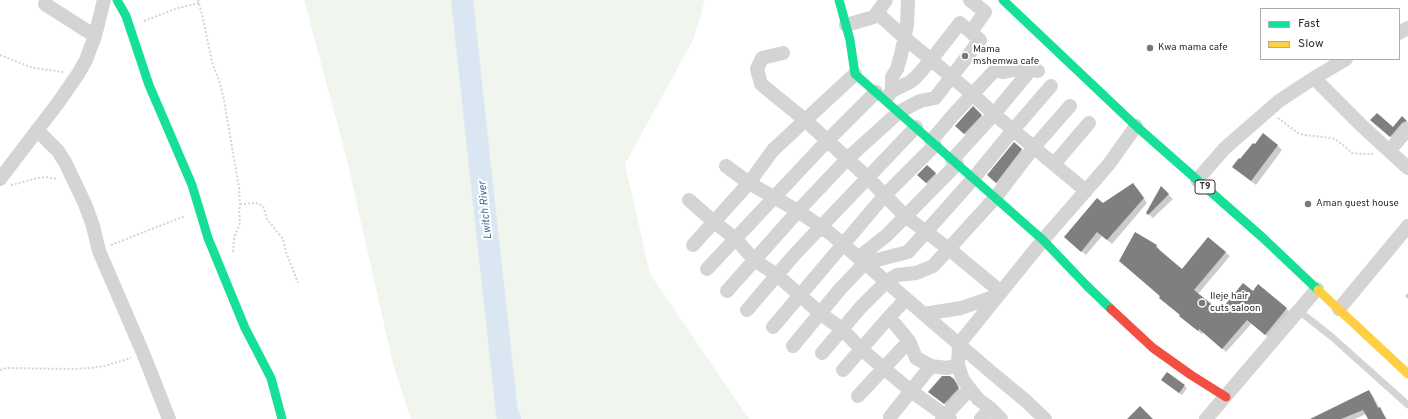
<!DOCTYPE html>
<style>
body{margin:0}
#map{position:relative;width:1408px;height:419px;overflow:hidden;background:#fff;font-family:Overpass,sans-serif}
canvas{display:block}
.legend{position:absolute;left:1260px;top:8px;width:140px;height:52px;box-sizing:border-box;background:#fff;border:1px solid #acacac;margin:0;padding:5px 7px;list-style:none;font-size:12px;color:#303030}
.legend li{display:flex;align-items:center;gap:8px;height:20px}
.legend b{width:20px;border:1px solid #acacac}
</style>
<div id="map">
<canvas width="1408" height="419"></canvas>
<ul class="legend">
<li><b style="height:5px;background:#16e098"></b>Fast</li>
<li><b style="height:5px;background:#ffcf43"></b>Slow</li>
</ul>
</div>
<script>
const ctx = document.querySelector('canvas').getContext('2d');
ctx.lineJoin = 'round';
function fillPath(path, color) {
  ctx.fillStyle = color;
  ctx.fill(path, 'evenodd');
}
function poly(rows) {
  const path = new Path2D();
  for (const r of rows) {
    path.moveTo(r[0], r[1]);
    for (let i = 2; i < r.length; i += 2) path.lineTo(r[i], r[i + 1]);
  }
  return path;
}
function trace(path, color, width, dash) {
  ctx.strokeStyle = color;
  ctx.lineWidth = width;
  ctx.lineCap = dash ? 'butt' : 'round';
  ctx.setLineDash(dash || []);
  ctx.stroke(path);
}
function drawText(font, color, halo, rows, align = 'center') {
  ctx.font = font + ' Overpass,sans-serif';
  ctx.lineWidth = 4;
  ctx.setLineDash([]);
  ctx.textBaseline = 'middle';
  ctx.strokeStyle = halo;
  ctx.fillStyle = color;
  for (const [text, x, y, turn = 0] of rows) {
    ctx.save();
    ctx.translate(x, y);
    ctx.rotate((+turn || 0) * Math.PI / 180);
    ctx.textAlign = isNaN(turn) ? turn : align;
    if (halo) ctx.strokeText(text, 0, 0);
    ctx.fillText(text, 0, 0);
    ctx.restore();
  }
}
const green = poly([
 [304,0,705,0,693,40,625,164,650,274,749,419,411,419,393,364,346,156]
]);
const shadow = poly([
 [973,108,986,120,969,138,961,130],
 [1402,118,1408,123,1393,139,1375,123,1393,128],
 [1277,145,1282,150,1256,185,1233,167],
 [1021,149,1026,154,1001,187,993,180],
 [927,166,938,176,929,186,918,175],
 [1161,187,1173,199,1153,218,1147,213],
 [1137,188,1147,203,1112,244,1102,236,1086,255,1069,241],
 [1208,238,1230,256,1198,294,1220,312,1253,292,1258,286,1290,312,1269,338,1252,323,1226,352,1204,332,1202,334,1184,320,1181,315,1120,261,1157,246,1160,250,1159,252,1182,270],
 [1408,293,1408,299,1405,296],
 [1167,373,1187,388,1182,395,1165,382],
 [950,377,956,383,961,392,947,406,929,392],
 [1369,391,1373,396,1380,409,1387,419,1369,419,1366,414,1355,419,1313,419]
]);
const river = poly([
 [462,0,507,414,510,419]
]);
const building = poly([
 [973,106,982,115,964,134,955,126],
 [1377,113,1393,127,1402,116,1407,121,1402,123,1390,137,1370,120],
 [1263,133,1278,145,1251,181,1232,167,1239,158,1240,159,1253,143,1255,144],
 [1014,142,1022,149,996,183,987,175],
 [927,165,936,173,926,183,917,175],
 [1133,183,1144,198,1107,240,1097,232,1081,252,1064,237,1097,198,1103,203],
 [1161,186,1169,194,1148,215,1146,213],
 [1135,232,1157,245,1156,247,1182,269,1208,237,1226,252,1194,290,1220,311,1243,283,1253,291,1258,284,1287,308,1265,335,1247,320,1222,349,1199,329,1198,331,1179,316,1180,315,1159,298,1160,296,1119,261],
 [1167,372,1185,385,1179,393,1161,380],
 [942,376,950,376,954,379,959,388,944,404,928,392],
 [1369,390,1378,408,1380,407,1386,419,1368,419,1363,410,1341,419,1310,419],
 [1140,406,1153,419,1127,419]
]);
const path = poly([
 [198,0,202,14,212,62,220,83,224,100,239,188,240,204,239,213,240,223,234,238,233,254],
 [144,21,178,8,199,3],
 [0,55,33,68,64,72],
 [1278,118,1298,133,1304,135,1332,138,1338,141,1352,153,1364,154,1373,154],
 [11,185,38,178,46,177,58,179],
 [240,204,256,203,263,206,267,219,283,239,286,252,298,283],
 [111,245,185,216],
 [0,370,6,368,72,369,90,368,105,366,131,358]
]);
const lane = poly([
 [1299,311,1332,337,1408,405]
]);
const street = poly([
 [970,0,985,12,971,32],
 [45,4,95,36],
 [877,13,905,38,972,94,994,114,1086,191],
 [846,25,874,17,886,0],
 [1399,33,1408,28],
 [783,53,762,58,757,69,761,84,805,120,867,177,905,216,949,249,1001,292],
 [1314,78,1362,126,1408,168],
 [888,96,892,91,892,77,897,69,901,55,907,25,908,0],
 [37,130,58,151,65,162,85,204,93,226,99,251,143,353,169,419],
 [931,141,954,114,996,69,1002,72,1029,67,1038,71],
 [1389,151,1408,129],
 [952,160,994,114,1032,68],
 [1054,164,1089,123],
 [726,166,749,183,798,211,831,234,991,372,1026,401,1045,419],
 [0,179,58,103,78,74,86,60,95,36,104,0],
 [1197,180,1225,148,1279,101,1314,78,1346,59],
 [689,200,714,222,736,239,754,260,777,275,821,314,842,329,861,349,911,391,950,419],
 [693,245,749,183,773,150,855,74],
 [858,258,887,235,957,164],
 [707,269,827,141,876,92],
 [727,291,798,211,847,159,899,112,920,101,935,98,980,40,960,23,931,60,916,77,910,82,892,91],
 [1339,309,1408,226],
 [747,310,795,254,916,127],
 [924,314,961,308,996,296],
 [773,327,885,195,935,145],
 [909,341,916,358,931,366,947,368,958,365],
 [793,346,841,288,865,263,908,252,973,179,1013,130,1051,86],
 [822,353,861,307,886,282,897,275,916,273,933,266,995,198,1034,147,1070,106],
 [843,370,889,317,906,299],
 [858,396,909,341,889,317],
 [890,417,931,366],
 [942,419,970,389],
 [981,419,990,408],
 [1001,419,990,408,978,399,963,380,958,365,959,344,1043,240,1109,164,1136,126],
 [1206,419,1317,289]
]);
const fast = poly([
 [117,0,126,16,149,85,192,185,208,238,245,328,271,378,282,419],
 [839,0,850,40,855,74,1043,240,1087,286,1111,309],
 [1003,0,1136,126,1262,237,1318,290]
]);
const slow = poly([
 [1318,290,1408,374]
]);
const jam = poly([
 [1111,309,1153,348,1191,375,1226,397]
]);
const markers = [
 [1150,48,4,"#787878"],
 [965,56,4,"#787878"],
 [1308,204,4,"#787878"],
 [1202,303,4,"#787878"]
];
const shields = [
 [1205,187,20]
];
const shieldNames = [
 ["T9",1205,187]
];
const poiNames = [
 ["Kwa mama cafe",1158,48],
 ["Mama",973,50],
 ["mshemwa cafe",973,62],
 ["Aman guest house",1316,204],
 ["Ileje hair",1210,297],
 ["cuts saloon",1210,309]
];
const waterNames = [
 ["Lwitch River",486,210,-96]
];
fillPath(green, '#f0f5ed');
fillPath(shadow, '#0003');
trace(river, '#dae6f2', 22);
fillPath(building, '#7f7f7f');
trace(path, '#d4d4d4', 2, [2, 2]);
trace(lane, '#d4d4d4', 7);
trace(street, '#d4d4d4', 14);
trace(fast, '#16e098', 9);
trace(slow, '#ffcf43', 9);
trace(jam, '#f24e42', 9);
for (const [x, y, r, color] of markers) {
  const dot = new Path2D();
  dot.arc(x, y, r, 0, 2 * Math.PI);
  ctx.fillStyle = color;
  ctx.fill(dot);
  trace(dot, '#fff', 1.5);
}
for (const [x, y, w] of shields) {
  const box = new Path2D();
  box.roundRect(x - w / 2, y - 7, w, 14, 3);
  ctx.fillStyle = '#fff';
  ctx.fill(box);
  trace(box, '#303030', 1);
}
drawText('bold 9px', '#303030', null, shieldNames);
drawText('10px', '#303030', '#fff', poiNames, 'left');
drawText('italic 11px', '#3c6993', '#fff', waterNames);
</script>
